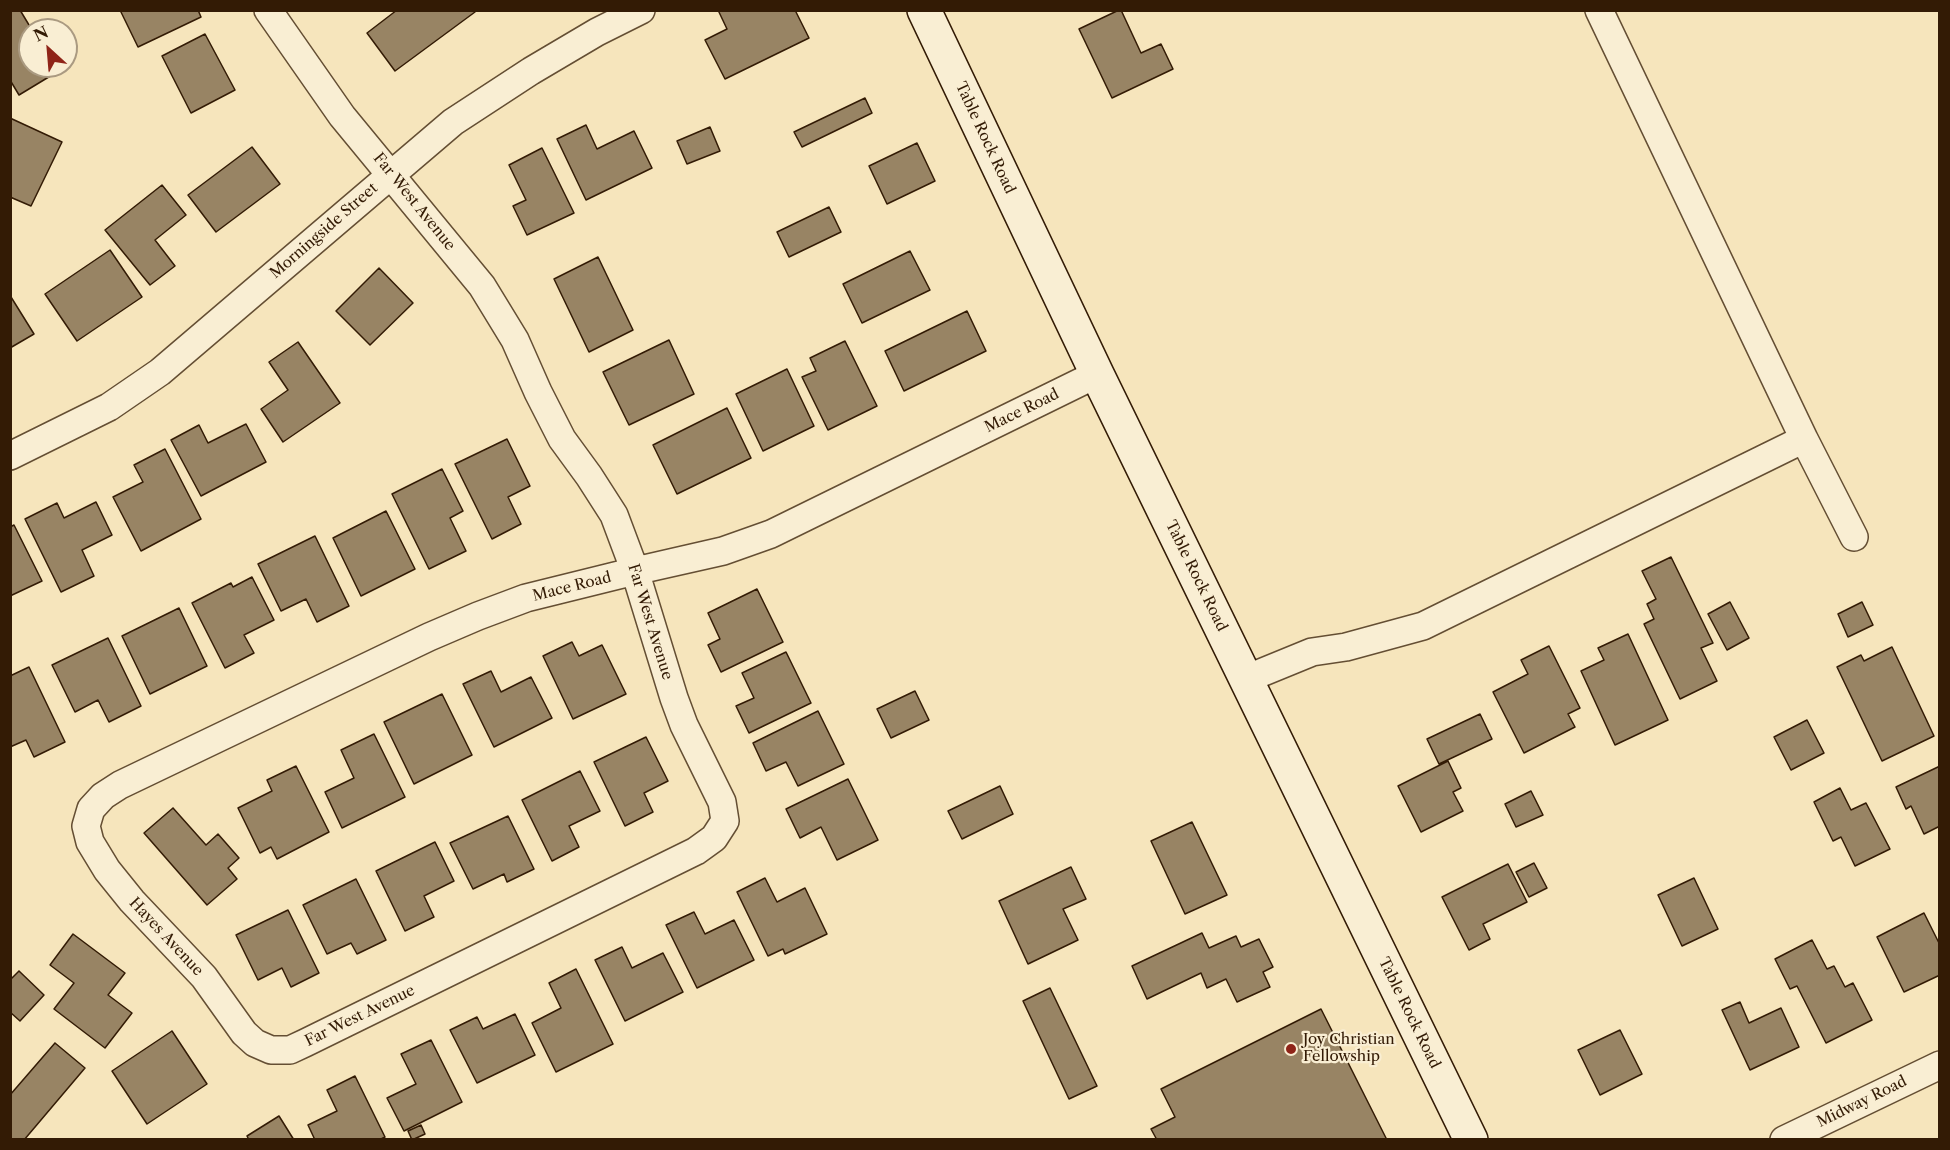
<!DOCTYPE html>
<style>
body{margin:0}
#map{position:relative;width:1950px;height:1150px;overflow:hidden;background:#f6e5bc;font-family:"Libre Caslon Text",serif}
canvas{display:block}
.frame{position:absolute;inset:0;border:12px solid #331b05;pointer-events:none}
.north{position:absolute;left:18px;top:18px;width:60px;height:60px;box-sizing:border-box;background:#f9eed3;border:2px solid #aa9a81;border-radius:50%;rotate:334deg;font-size:16px;font-weight:700;line-height:24px;text-align:center;color:#331b05}
.north::after{content:'';display:block;margin:auto;width:21px;height:27px;background:#8f2418;clip-path:polygon(50% 0,100% 100%,50% 72%,0 100%)}
</style>
<div id="map">
<canvas width="1950" height="1150"></canvas>
<div class="frame"></div>
<div class="north">N</div>
</div>
<script>
const ctx = document.querySelector('canvas').getContext('2d');
ctx.lineJoin = 'round';
function paint(path, color) { ctx.fillStyle = color; ctx.fill(path, 'evenodd'); }
const toPath = rows => new Path2D(rows.map(r => 'M' + r).join(''));
function trace(path, color, width, dash) { ctx.strokeStyle = color; ctx.lineWidth = width; ctx.lineCap = dash ? 'butt' : 'round'; ctx.setLineDash(dash || []); ctx.stroke(path); }
function drawText(font, color, halo, rows, align = 'center') {
  ctx.font = font + ' "Libre Caslon Text",serif'; ctx.lineWidth = 4.5; ctx.setLineDash([]); ctx.textBaseline = 'middle'; ctx.strokeStyle = halo; ctx.fillStyle = color; for (const [text, x, y, turn = 0] of rows) {
    ctx.save(); ctx.translate(x, y); ctx.rotate((+turn || 0) * Math.PI / 180); ctx.textAlign = isNaN(turn) ? turn : align; if (halo) ctx.strokeText(text, 0, 0); ctx.fillText(text, 0, 0); ctx.restore();
  }
}
const building = toPath([
 [10,10,20,10,32,30,30,30,30,66,53,66,57,72,19,95,10,80,10,10],
 [120,10,198,10,201,17,138,47,120,10],
 [397,10,474,10,475,12,395,71,367,33,397,10],
 [718,10,795,10,809,38,725,79,705,40,727,29,718,10],
 [1119,10,1121,10,1141,53,1161,44,1173,69,1112,98,1079,29,1119,10],
 [205,34,235,90,191,113,162,56,205,34],
 [865,98,872,113,802,147,794,132,865,98],
 [10,118,62,142,31,206,10,197,10,118],
 [586,125,597,149,634,131,652,168,586,200,557,139,586,125],
 [710,127,720,151,687,164,677,141,710,127],
 [917,143,935,181,887,204,869,166,917,143],
 [252,147,280,184,216,232,188,195,252,147],
 [542,148,574,213,527,235,513,206,526,200,509,165,542,148],
 [162,185,186,215,155,240,175,266,150,285,105,230,162,185],
 [829,207,841,232,789,257,777,232,829,207],
 [110,250,142,297,77,341,45,294,110,250],
 [910,251,930,290,862,323,843,284,910,251],
 [598,257,633,330,589,352,554,279,598,257],
 [379,268,413,303,370,345,336,311,379,268],
 [11,297,34,334,10,348,10,298,11,297],
 [967,311,986,351,904,391,885,351,967,311],
 [669,340,694,394,629,425,603,372,669,340],
 [845,341,877,406,828,430,802,377,816,371,810,358,845,341],
 [298,342,340,403,283,442,261,409,288,390,269,362,298,342],
 [787,369,814,426,763,451,736,394,787,369],
 [727,408,751,458,677,494,653,445,727,408],
 [246,424,266,462,201,496,171,440,199,425,208,443,246,424],
 [507,439,530,486,508,497,521,524,492,539,455,464,507,439],
 [165,449,201,519,141,551,113,497,143,482,134,465,165,449],
 [442,469,463,511,450,518,466,551,429,569,392,494,442,469],
 [96,502,112,535,82,550,94,576,61,592,25,519,57,503,64,518,96,502],
 [386,511,415,569,361,596,333,538,386,511],
 [14,525,42,581,10,596,10,527,14,525],
 [315,536,349,606,317,622,306,599,281,611,258,564,315,536],
 [1671,557,1713,643,1701,648,1717,681,1680,699,1644,624,1654,619,1647,604,1656,599,1642,571,1671,557],
 [252,577,274,620,244,635,254,653,225,668,192,603,231,583,233,587,252,577],
 [757,589,783,642,721,672,708,645,720,639,708,613,757,589],
 [1730,602,1749,638,1727,650,1708,614,1730,602],
 [1862,602,1873,625,1848,637,1838,614,1862,602],
 [179,608,207,666,150,694,122,636,179,608],
 [1628,634,1668,720,1615,745,1581,671,1604,660,1598,648,1628,634],
 [108,638,141,706,109,722,98,700,75,712,52,665,108,638],
 [572,642,579,656,602,645,626,694,573,719,543,656,572,642],
 [1549,646,1580,708,1568,714,1575,727,1524,753,1493,692,1528,674,1521,660,1549,646],
 [1892,647,1934,736,1882,761,1837,667,1861,655,1864,661,1892,647],
 [786,652,811,703,749,733,736,706,754,698,742,673,786,652],
 [29,667,65,742,34,757,26,740,10,747,10,676,29,667],
 [491,671,501,692,531,677,552,718,494,747,463,684,491,671],
 [915,691,929,720,891,738,877,709,915,691],
 [442,694,472,755,414,784,384,722,442,694],
 [818,711,844,764,798,786,786,762,766,771,753,743,818,711],
 [1480,714,1492,739,1439,764,1427,739,1480,714],
 [1807,720,1824,753,1791,770,1774,737,1807,720],
 [374,734,405,797,342,828,325,792,354,778,341,750,374,734],
 [646,737,668,781,644,793,653,812,625,826,594,762,646,737],
 [1448,761,1461,788,1453,792,1463,811,1421,832,1398,786,1448,761],
 [296,766,329,832,277,859,271,847,260,853,238,808,272,791,267,780,296,766],
 [1940,766,1940,826,1924,834,1911,806,1906,809,1896,787,1940,766],
 [580,771,600,811,569,826,579,847,552,861,522,800,580,771],
 [848,779,878,840,837,860,821,827,800,838,786,809,848,779],
 [1000,786,1013,814,962,839,948,811,1000,786],
 [1840,788,1851,810,1866,803,1890,849,1855,866,1841,837,1833,841,1814,802,1840,788],
 [1531,791,1543,815,1516,827,1505,804,1531,791],
 [173,808,206,845,218,834,239,858,228,868,237,879,207,905,144,833,173,808],
 [508,816,534,869,507,882,504,874,473,889,450,843,508,816],
 [1192,822,1227,895,1185,914,1151,841,1192,822],
 [435,842,454,881,424,896,434,917,405,931,376,871,435,842],
 [1534,863,1547,888,1529,897,1516,872,1534,863],
 [1508,864,1527,902,1483,924,1490,939,1469,950,1442,897,1508,864],
 [1071,867,1086,899,1063,909,1078,940,1028,964,999,901,1071,867],
 [765,878,777,902,805,888,827,934,785,954,783,949,768,956,737,892,765,878],
 [1694,878,1718,929,1682,946,1658,895,1694,878],
 [356,879,386,940,357,954,351,943,327,954,303,905,356,879],
 [288,910,319,973,291,987,282,968,258,980,236,935,288,910],
 [694,912,705,934,734,920,754,960,697,988,666,925,694,912],
 [1924,913,1940,945,1940,975,1904,992,1877,937,1924,913],
 [1202,933,1209,948,1236,936,1241,947,1259,939,1273,967,1263,972,1270,987,1237,1002,1226,979,1207,988,1201,973,1147,999,1132,966,1202,933],
 [73,934,125,973,108,995,132,1013,105,1048,54,1009,74,983,50,965,73,934],
 [1812,940,1827,969,1834,966,1845,987,1853,983,1872,1020,1826,1043,1797,986,1790,989,1775,959,1812,940],
 [622,947,632,968,663,953,683,992,625,1021,595,960,622,947],
 [576,969,613,1044,556,1072,532,1023,561,1008,549,983,576,969],
 [19,971,44,995,20,1021,10,1012,10,980,19,971],
 [1050,988,1097,1086,1069,1099,1023,1001,1050,988],
 [1740,1002,1749,1023,1781,1008,1799,1047,1750,1070,1722,1010,1740,1002],
 [1321,1009,1387,1140,1157,1140,1151,1129,1175,1117,1161,1089,1321,1009],
 [515,1014,535,1055,477,1083,450,1030,477,1017,483,1029,515,1014],
 [1620,1030,1642,1074,1600,1095,1578,1050,1620,1030],
 [172,1031,207,1084,147,1124,112,1071,172,1031],
 [431,1040,462,1102,404,1131,387,1098,416,1084,401,1054,431,1040],
 [55,1043,85,1068,24,1140,10,1140,10,1095,55,1043],
 [355,1076,385,1137,379,1140,315,1140,308,1125,337,1111,327,1090,355,1076],
 [279,1116,294,1140,249,1140,247,1136,279,1116],
 [421,1125,425,1134,412,1140,408,1131,421,1125]
]);
const street = toPath([
 [268,10,342,116,482,286,515,340,538,392,562,439,589,476,614,515,635,571,674,698,684,725,722,802,725,821,714,838,696,851,305,1043,290,1050,271,1050,255,1043,244,1033,204,977,132,901,107,870,90,842,86,826,91,809,103,796,120,785,429,637,478,616,526,598,635,571,723,551,771,534,1097,374],
 [1804,439,1854,537],
 [10,456,109,407,160,372,453,122,531,71,597,32,641,10],
 [1246,679,1312,652,1346,647,1423,626,1804,439,1599,10],
 [1784,1140,1940,1065]
]);
const secondary = toPath([
 [924,10,1097,374,1471,1140]
]);
const markers = [
 [1291,1049,6,"#8f2418"]
];
const streetNames = [
 ["Table Rock Road",985,138,65],
 ["Far West Avenue",414,202,51],
 ["Morningside Street",324,231,-41],
 ["Mace Road",1022,411,-26],
 ["Table Rock Road",1196,576,64],
 ["Mace Road",572,587,-14],
 ["Far West Avenue",650,622,73],
 ["Hayes Avenue",166,937,47],
 ["Table Rock Road",1409,1013,64],
 ["Far West Avenue",360,1016,-26],
 ["Midway Road",1862,1102,-26]
];
const poiNames = [
 ["Joy Christian",1303,1040],
 ["Fellowship",1303,1057]
];
paint(building, '#988464');
trace(building, '#331b05', 1.5);
trace(street, '#644e33', 30);
trace(secondary, '#331b05', 36);
trace(street, '#f9eed3', 27);
trace(secondary, '#f9eed3', 33);
for (const [x, y, r, color] of markers) { const dot = new Path2D(); dot.arc(x, y, r, 0, 2 * Math.PI); ctx.fillStyle = color; ctx.fill(dot); trace(dot, '#f9eed3', 2); }
drawText('15px', '#331b05', '#f9eed3', streetNames);
drawText('15px', '#331b05', '#f9eed3', poiNames, 'left');
</script>
